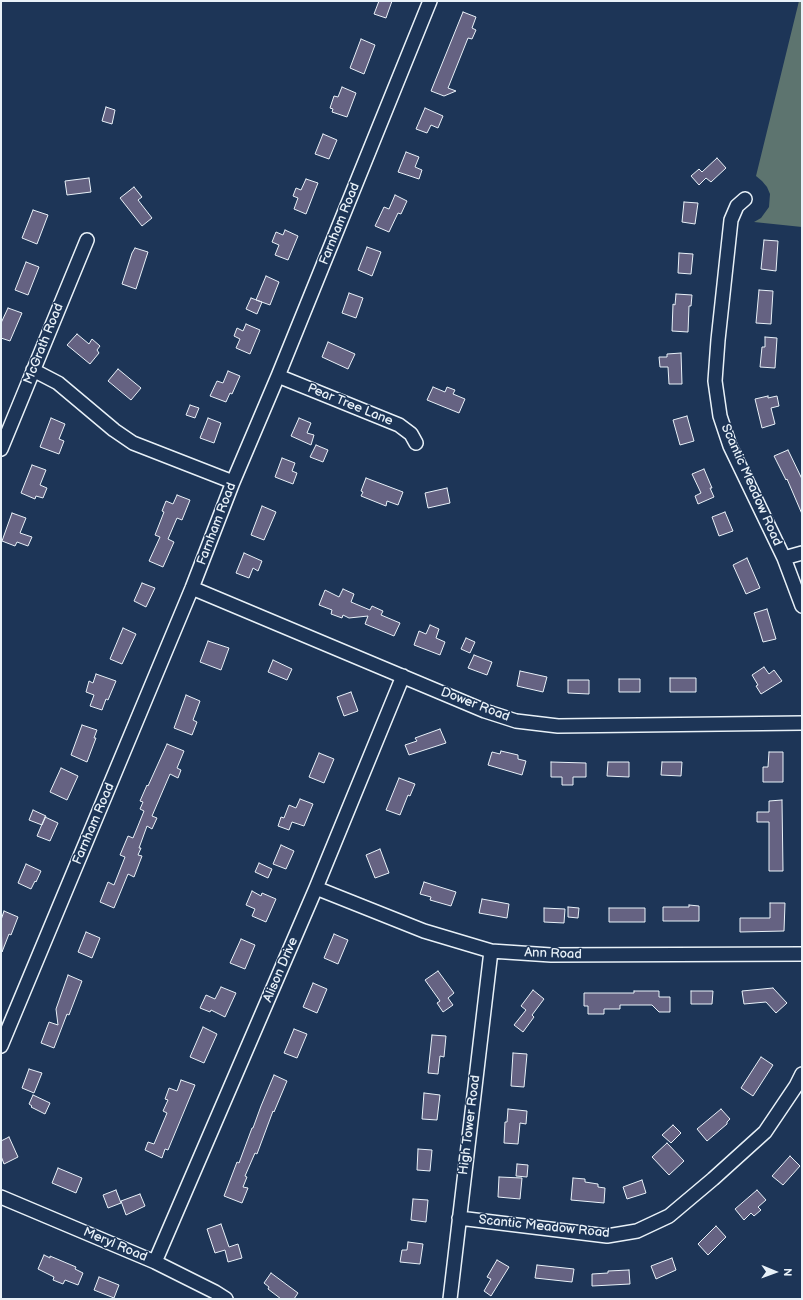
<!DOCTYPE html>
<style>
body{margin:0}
#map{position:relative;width:803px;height:1300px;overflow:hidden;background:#1d3557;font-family:"Balsamiq Sans",sans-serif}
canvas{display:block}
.frame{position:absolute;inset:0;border:2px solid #e8f1f8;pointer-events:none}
.north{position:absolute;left:755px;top:1252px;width:40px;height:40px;-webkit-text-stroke:3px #1d3557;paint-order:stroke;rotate:91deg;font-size:11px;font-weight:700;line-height:16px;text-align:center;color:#e8f1f8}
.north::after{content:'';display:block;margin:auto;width:14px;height:18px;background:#e8f1f8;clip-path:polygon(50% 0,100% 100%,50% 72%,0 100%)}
</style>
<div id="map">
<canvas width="803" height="1300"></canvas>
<div class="frame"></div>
<div class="north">N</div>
</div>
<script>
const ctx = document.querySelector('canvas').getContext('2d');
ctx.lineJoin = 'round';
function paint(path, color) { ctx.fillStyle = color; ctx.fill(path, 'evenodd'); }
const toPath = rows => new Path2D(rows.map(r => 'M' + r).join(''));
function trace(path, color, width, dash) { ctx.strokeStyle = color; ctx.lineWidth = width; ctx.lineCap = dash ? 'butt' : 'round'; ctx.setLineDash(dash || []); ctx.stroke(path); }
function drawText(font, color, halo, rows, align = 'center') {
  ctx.font = font + ' "Balsamiq Sans",sans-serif'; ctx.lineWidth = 3; ctx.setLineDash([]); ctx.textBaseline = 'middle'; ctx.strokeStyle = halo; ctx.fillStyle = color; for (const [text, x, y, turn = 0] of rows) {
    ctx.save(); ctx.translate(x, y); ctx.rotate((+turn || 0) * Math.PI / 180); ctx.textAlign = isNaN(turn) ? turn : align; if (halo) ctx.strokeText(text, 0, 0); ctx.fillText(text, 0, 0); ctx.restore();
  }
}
const green = toPath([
 [799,1,802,1,802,227,754,222,761,218,769,207,770,194,767,187,762,181,756,176]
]);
const building = toPath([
 [379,1,392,1,386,18,374,14,379,1],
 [463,12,476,17,472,28,476,30,472,39,468,38,448,88,456,91,444,96,431,91,463,12],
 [361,39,375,45,364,74,350,68,361,39],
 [342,87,356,93,347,117,332,112,333,109,330,108,334,96,338,97,342,87],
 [106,107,115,110,112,124,102,121,106,107],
 [425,108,443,116,438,128,431,125,427,133,416,129,425,108],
 [323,134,337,140,329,159,315,154,323,134],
 [406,152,419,157,415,167,422,170,419,179,398,172,406,152],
 [717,158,726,168,711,182,706,178,699,185,691,176,699,169,702,172,717,158],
 [89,178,91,192,67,195,65,181,89,178],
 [306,179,318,183,306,214,294,209,298,198,293,196,296,188,301,190,306,179],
 [134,187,142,197,138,200,152,218,142,226,120,198,134,187],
 [395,195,407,201,401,214,398,213,389,232,375,226,384,207,389,209,395,195],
 [684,202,698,203,695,224,682,222,684,202],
 [33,210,48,215,37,244,22,238,33,210],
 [285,230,298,236,288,260,275,255,279,245,272,242,276,232,283,235,285,230],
 [764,240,778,241,776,271,761,269,764,240],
 [367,247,381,252,372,276,358,270,367,247],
 [135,248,148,252,136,289,122,284,132,253,135,248],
 [679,253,693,254,691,274,678,273,679,253],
 [26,262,39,267,28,295,15,290,26,262],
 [266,276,279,282,270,305,256,300,266,276],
 [759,290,773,291,771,324,756,323,759,290],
 [349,293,363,298,356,318,342,313,349,293],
 [676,294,692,295,691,306,689,306,688,332,672,331,673,304,675,305,676,294],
 [251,298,262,302,257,314,246,309,251,298],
 [8,308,22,313,10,341,1,338,1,323,8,308],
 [246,324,260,330,250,354,236,348,240,339,234,336,237,328,243,331,246,324],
 [77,334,89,344,92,339,100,346,97,350,99,353,90,364,67,345,77,334],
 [765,337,777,338,775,368,760,367,762,347,765,347,765,337],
 [328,342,355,354,348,369,322,357,328,342],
 [681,353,682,384,669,384,668,367,660,367,659,357,667,357,667,354,681,353],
 [118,369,141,388,131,400,108,381,118,369],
 [228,371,240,376,232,394,230,393,226,402,210,396,217,381,223,383,228,371],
 [433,387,445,392,447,387,455,390,453,394,465,399,459,413,427,400,433,387],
 [768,396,768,398,777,396,779,406,771,408,775,424,762,428,755,399,768,396],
 [190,405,199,408,195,418,186,415,190,405],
 [687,416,694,441,680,445,673,420,687,416],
 [51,418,65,424,59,439,64,441,59,454,40,447,51,418],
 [208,418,221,423,214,443,200,438,208,418],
 [299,418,311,423,307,433,314,435,311,445,291,436,299,418],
 [316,445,328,450,323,462,310,457,316,445],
 [788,450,802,479,802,514,787,479,786,480,774,456,788,450],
 [282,458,295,463,292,471,297,473,293,484,275,477,282,458],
 [32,465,46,470,40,485,47,488,43,498,36,496,35,499,21,493,32,465],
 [704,469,712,488,710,488,714,497,698,504,695,496,701,493,692,474,704,469],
 [366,478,403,492,398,505,387,501,386,506,361,496,363,492,361,491,366,478],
 [447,488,450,503,428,508,425,493,447,488],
 [177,495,190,500,182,520,177,518,168,539,174,542,163,567,149,561,160,537,155,535,164,512,162,511,166,501,173,504,177,495],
 [262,506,276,512,264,540,251,535,262,506],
 [725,512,733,531,719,536,712,517,725,512],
 [12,513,26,518,20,533,32,537,28,546,17,542,15,546,2,541,12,513],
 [244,553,262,561,258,571,253,568,249,578,236,573,244,553],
 [747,558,760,588,746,594,733,565,747,558],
 [142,583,155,588,146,607,134,601,142,583],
 [343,589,354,594,351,602,370,610,372,606,383,611,381,615,400,623,394,636,365,624,368,616,349,618,343,615,342,618,331,614,332,610,319,605,325,590,339,597,343,589],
 [767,609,776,639,763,642,754,613,767,609],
 [430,625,439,629,436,638,445,642,440,655,414,645,419,631,426,634,430,625],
 [123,628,136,634,122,664,110,659,123,628],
 [466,638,475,642,470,653,461,649,466,638],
 [208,641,229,648,221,670,200,662,208,641],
 [474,655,492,662,487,675,468,668,474,655],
 [273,660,292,669,287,680,268,672,273,660],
 [764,667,769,674,774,670,782,681,761,694,756,686,758,685,752,675,764,667],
 [520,671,547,677,543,692,517,686,520,671],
 [96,674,116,681,108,700,106,699,102,710,90,706,94,695,86,692,89,681,93,683,96,674],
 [670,678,696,678,696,692,670,692,670,678],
 [619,679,640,679,640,692,619,692,619,679],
 [568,680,589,680,589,694,568,693,568,680],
 [351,692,358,711,344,716,337,697,351,692],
 [186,695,200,701,193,720,197,722,192,735,174,728,186,695],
 [82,725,97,730,94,738,96,738,87,762,71,755,82,725],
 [440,729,446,743,409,755,405,745,417,741,415,738,440,729],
 [167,744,184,751,177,768,181,770,178,778,170,774,152,816,157,818,152,829,147,826,139,848,141,848,138,855,142,856,134,877,128,874,114,908,100,902,108,882,114,885,125,857,120,855,128,836,133,838,144,811,140,809,143,802,140,801,147,785,148,786,167,744],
 [501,751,518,755,518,759,526,761,522,775,488,765,492,752,500,754,501,751],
 [769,752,783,752,783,782,763,782,763,767,768,767,769,752],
 [319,753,334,759,324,783,309,777,319,753],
 [551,762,586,763,586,777,573,777,573,785,562,785,562,777,551,777,551,762],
 [608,762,629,762,629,777,607,776,608,762],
 [662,762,682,762,681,776,661,775,662,762],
 [61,768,78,776,67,800,50,792,61,768],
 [399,778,415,784,410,796,408,795,400,815,386,810,399,778],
 [300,799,313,804,304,826,292,822,289,830,278,826,281,817,284,818,289,805,296,808,300,799],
 [782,800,783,871,769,871,769,822,757,822,757,812,769,812,769,801,782,800],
 [33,810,46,816,42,825,29,820,33,810],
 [45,817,58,823,50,841,37,836,45,817],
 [281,845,294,851,286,869,273,864,281,845],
 [380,849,389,873,375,878,366,855,380,849],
 [259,863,272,869,268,878,255,872,259,863],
 [26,864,41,871,36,882,35,881,31,889,18,883,26,864],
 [424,882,456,892,451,906,430,900,431,897,420,894,424,882],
 [252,891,261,896,262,893,276,899,266,922,252,916,255,909,246,905,252,891],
 [482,899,509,904,507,918,479,913,482,899],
 [770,903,785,903,784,931,740,932,740,918,770,918,770,903],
 [689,905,699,906,699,921,663,921,663,907,689,907,689,905],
 [568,907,579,908,578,918,568,917,568,907],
 [544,908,565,909,564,923,544,922,544,908],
 [609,908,645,908,645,922,609,922,609,908],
 [4,911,18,917,11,935,9,934,2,952,1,920,4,911],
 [86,932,100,938,92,958,78,952,86,932],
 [334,934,348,940,338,964,324,958,334,934],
 [241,939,255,945,245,969,230,963,241,939],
 [438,971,454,993,448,998,453,1005,443,1012,437,1003,440,1001,425,980,438,971],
 [68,975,82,981,69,1015,67,1014,54,1048,41,1043,49,1022,58,1025,56,1009,68,975],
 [313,983,327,989,317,1013,303,1007,313,983],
 [221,987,236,993,225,1017,211,1010,210,1012,200,1008,206,995,215,999,221,987],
 [773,988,787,1003,776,1013,766,1002,744,1004,742,991,773,988],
 [533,990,544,999,532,1015,534,1017,523,1032,514,1025,526,1010,521,1006,533,990],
 [634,991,659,991,659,997,670,997,670,1012,659,1012,652,1005,620,1005,620,1009,604,1009,604,1014,588,1014,588,1006,584,1006,584,993,634,993,634,991],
 [691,991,713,991,712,1004,691,1004,691,991],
 [203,1027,217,1034,204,1063,190,1057,203,1027],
 [294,1029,307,1034,297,1058,284,1053,294,1029],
 [432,1035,446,1036,444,1057,440,1056,438,1074,428,1073,432,1035],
 [513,1053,527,1054,524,1087,511,1086,513,1053],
 [761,1057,773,1065,753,1096,741,1088,761,1057],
 [29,1069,42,1073,34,1093,22,1088,29,1069],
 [274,1075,287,1081,274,1112,273,1111,257,1154,255,1153,245,1176,247,1177,243,1187,248,1188,242,1203,224,1196,237,1162,239,1163,252,1128,253,1128,261,1106,274,1075],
 [181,1080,195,1085,168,1150,165,1149,162,1158,145,1150,148,1142,154,1144,167,1113,163,1111,168,1100,165,1099,169,1088,177,1091,181,1080],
 [424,1093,440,1095,437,1120,422,1119,424,1093],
 [33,1095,50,1103,45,1114,31,1107,32,1106,29,1104,33,1095],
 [508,1109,527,1111,526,1124,520,1123,518,1144,504,1143,505,1122,507,1122,508,1109],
 [721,1109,730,1119,727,1122,727,1124,707,1141,697,1129,721,1109],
 [673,1125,681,1133,671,1143,662,1135,673,1125],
 [9,1137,18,1157,4,1164,1,1156,1,1141,9,1137],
 [667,1143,684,1161,669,1175,652,1157,667,1143],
 [418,1149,432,1150,430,1171,417,1170,418,1149],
 [790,1156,800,1166,783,1185,772,1176,790,1156],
 [517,1164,528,1165,527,1177,516,1176,517,1164],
 [58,1168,82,1178,76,1193,52,1183,58,1168],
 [499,1177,522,1178,520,1199,498,1197,499,1177],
 [573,1178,585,1179,585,1182,598,1184,598,1187,605,1188,604,1203,571,1200,573,1178],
 [642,1180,646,1193,627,1199,623,1187,642,1180],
 [116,1190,121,1203,108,1208,103,1195,116,1190],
 [757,1190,766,1200,758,1207,761,1210,754,1216,751,1213,744,1220,735,1209,757,1190],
 [140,1194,145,1206,126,1215,121,1201,140,1194],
 [413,1199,428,1200,426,1222,411,1220,413,1199],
 [221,1224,229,1247,238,1244,242,1258,228,1262,225,1250,215,1253,207,1229,221,1224],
 [716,1226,726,1237,708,1255,698,1244,716,1226],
 [408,1242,423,1244,420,1264,400,1262,402,1250,407,1250,408,1242],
 [44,1255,50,1258,50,1256,76,1267,75,1269,83,1273,78,1285,65,1280,63,1284,53,1280,54,1277,38,1269,44,1255],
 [672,1258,676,1270,656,1279,651,1266,672,1258],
 [497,1260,509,1267,491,1296,484,1291,491,1279,487,1277,497,1260],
 [537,1265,574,1269,572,1282,535,1278,537,1265],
 [629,1270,630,1284,592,1286,592,1274,608,1273,608,1271,629,1270],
 [271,1273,298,1293,294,1299,281,1299,268,1289,269,1287,264,1283,271,1273],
 [99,1277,119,1285,114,1298,94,1290,99,1277]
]);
const minor = toPath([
 [745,199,737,206,731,220,718,340,715,381,720,416,730,446,784,558,802,606],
 [33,370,58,383,114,430,133,443,233,482],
 [278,376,399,425,411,434,416,443],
 [1,449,87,240],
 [784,558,802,553],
 [192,588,485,711,516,721,558,726,802,723],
 [316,888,424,931,491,951,551,955,802,954],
 [1,1046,192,588,233,482,278,376,430,1],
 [1,1197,155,1262,215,1292,226,1299],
 [459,1218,607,1236,637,1231,669,1216,713,1179,765,1132,796,1086,802,1074],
 [155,1262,316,888,403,676],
 [450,1299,491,951]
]);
const streetNames = [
 ["Farnham Road",340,224,-68],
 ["McGrath Road",44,344,-68],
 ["Pear Tree Lane",350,405,22],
 ["Scantic Meadow Road",751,485,66],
 ["Farnham Road",217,524,-69],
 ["Dower Road",475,705,21],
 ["Farnham Road",94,824,-67],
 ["Ann Road",553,954,2],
 ["Alison Drive",281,970,-67],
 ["High Tower Road",470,1125,-83],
 ["Scantic Meadow Road",544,1227,6],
 ["Meryl Road",115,1245,23]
];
paint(green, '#5d746f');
paint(building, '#656282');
trace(building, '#e8f1f8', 1);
trace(minor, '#e8f1f8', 16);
trace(minor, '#1d3557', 13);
drawText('13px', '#e8f1f8', '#1d3557', streetNames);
</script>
